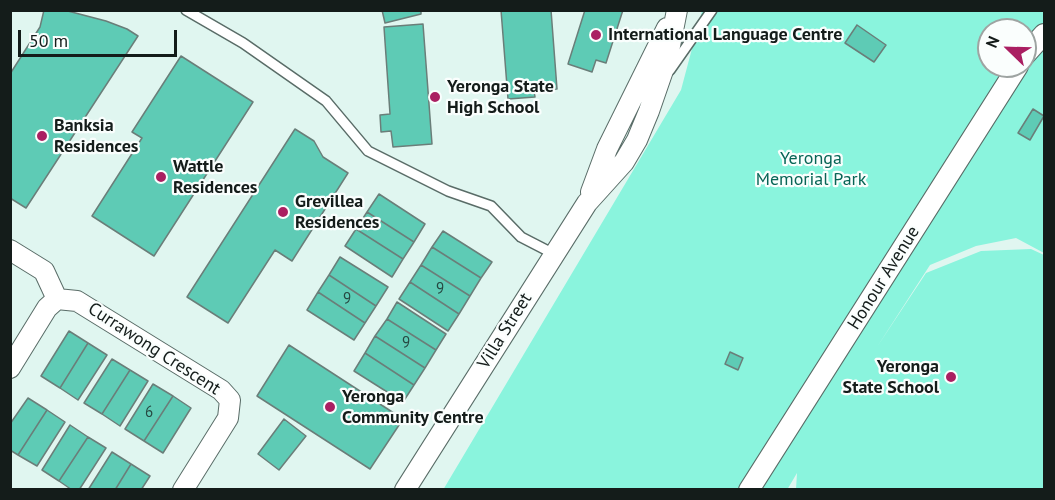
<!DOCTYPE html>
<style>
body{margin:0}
#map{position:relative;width:1055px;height:500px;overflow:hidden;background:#e0f6f0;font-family:"PT Sans",sans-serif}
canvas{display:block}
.frame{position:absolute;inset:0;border:12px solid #141c1a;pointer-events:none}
.north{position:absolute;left:977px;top:18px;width:60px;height:60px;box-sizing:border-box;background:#fafefd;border:2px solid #9ea4a2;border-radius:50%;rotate:293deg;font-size:16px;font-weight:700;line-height:24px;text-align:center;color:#141c1a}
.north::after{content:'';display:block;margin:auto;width:21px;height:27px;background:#aa1f62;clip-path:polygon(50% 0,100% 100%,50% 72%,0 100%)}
.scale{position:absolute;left:18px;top:30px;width:159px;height:27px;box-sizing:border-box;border:3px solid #141c1a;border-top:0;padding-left:8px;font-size:18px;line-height:21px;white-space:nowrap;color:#141c1a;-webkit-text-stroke:4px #fafefd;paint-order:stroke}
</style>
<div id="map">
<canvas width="1055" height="500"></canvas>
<div class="frame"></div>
<div class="north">N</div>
<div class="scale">50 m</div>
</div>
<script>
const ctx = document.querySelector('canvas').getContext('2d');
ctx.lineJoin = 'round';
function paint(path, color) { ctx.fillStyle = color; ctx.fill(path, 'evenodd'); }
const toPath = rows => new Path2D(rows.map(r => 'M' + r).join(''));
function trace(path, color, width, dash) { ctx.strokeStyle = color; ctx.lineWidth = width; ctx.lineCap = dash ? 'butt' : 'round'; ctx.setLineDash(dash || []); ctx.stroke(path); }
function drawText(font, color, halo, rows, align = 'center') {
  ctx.font = font + ' "PT Sans",sans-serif'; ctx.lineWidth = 4.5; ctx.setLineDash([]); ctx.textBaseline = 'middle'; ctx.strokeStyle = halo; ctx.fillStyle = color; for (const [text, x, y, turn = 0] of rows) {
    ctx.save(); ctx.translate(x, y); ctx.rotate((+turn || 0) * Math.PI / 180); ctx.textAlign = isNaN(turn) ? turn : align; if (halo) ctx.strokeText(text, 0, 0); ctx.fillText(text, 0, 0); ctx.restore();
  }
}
const green = toPath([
 [702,11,1044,11,1044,253,1016,238,976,246,930,265,877,347,926,273,981,251,1031,249,1044,255,1044,489,796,489,797,473,787,490,443,490,681,90],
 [989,30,1025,30,1025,66,989,66]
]);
const building = toPath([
 [44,10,64,10,106,21,127,29,138,36,26,208,10,198,10,74,40,27,44,10],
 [382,10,421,10,421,14,385,23,382,10],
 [501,10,551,10,557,89,534,90,535,97,508,99,501,10],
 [585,10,623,10,606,63,596,60,592,72,568,64,585,10],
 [423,24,432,144,393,147,391,131,381,132,380,115,390,114,384,27,423,24],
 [857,25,886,45,874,62,845,43,857,25],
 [181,56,253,102,154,256,92,216,142,138,132,132,181,56],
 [1033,109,1044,116,1030,140,1018,133,1033,109],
 [295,129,314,141,323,157,348,173,292,261,275,250,228,323,187,297,295,129],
 [379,194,425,224,414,242,367,212,379,194],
 [367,212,414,242,403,259,356,229,367,212],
 [356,229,403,259,392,277,345,246,356,229],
 [443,231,492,262,481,278,432,247,443,231],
 [432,247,481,278,470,296,421,265,432,247],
 [340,257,388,287,376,306,329,275,340,257],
 [421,265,470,296,459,314,410,282,421,265],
 [329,275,376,306,365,323,318,292,329,275],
 [410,282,459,314,448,331,399,299,410,282],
 [318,292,365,323,354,340,307,310,318,292],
 [397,302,446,334,436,350,387,319,397,302],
 [387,319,436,350,425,368,375,336,387,319],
 [69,331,88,343,60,388,41,376,69,331],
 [375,336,425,368,414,385,365,353,375,336],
 [88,343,107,355,78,400,60,388,88,343],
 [289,345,403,419,370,469,257,396,289,345],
 [730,352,743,358,738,370,725,364,730,352],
 [365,353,414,385,403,402,354,371,365,353],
 [112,359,130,370,102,414,84,403,112,359],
 [130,370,148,381,120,426,102,414,130,370],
 [153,384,173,396,144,441,125,429,153,384],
 [173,396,191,408,163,453,144,441,173,396],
 [28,398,47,410,18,455,10,450,10,424,28,398],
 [47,410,65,422,37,466,18,455,47,410],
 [284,419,306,436,279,470,258,454,284,419],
 [70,425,88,437,59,481,42,470,70,425],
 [88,437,106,448,79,490,72,490,59,481,88,437],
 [112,452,131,464,115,490,88,490,112,452],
 [131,464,150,476,141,490,115,490,131,464]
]);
const service = toPath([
 [186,10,243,43,326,101,368,151,448,191,491,206,521,237,554,254],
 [670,70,712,10]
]);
const minor = toPath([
 [1025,55,1044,34],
 [591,192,607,149,667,28],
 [10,250,44,271,57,299],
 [10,368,47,308,57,299,77,301,221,390,230,400,228,418,183,490],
 [405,490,587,203,624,162,637,140,649,111,668,56,677,10],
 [749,490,1018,66]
]);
const markers = [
 [596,35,6,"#aa1f62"],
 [435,97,6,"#aa1f62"],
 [42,136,6,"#aa1f62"],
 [161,177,6,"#aa1f62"],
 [283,212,6,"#aa1f62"],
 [951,377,6,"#aa1f62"],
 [330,407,6,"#aa1f62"]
];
const numberNames = [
 ["9",440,289],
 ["9",347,299],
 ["9",406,343],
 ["6",149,413]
];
const poiNames = [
 ["International Language Centre",608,35],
 ["Yeronga State",447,87],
 ["High School",447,108],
 ["Banksia",54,126],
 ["Residences",54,147],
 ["Wattle",173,167],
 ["Residences",173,188],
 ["Grevillea",295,202],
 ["Residences",295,223],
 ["Yeronga",939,367,"right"],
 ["State School",939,388,"right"],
 ["Yeronga",342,397],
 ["Community Centre",342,418]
];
const parkNames = [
 ["Yeronga",811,159],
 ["Memorial Park",811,180]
];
const streetNames = [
 ["Honour Avenue",884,278,-58],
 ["Villa Street",505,331,-58],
 ["Currawong Crescent",154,349,33]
];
paint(green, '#8af4dd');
paint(building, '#5ecbb5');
trace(building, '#6a7e79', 1.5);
trace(service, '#596c67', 12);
trace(minor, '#596c67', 22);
trace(service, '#fff', 9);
trace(minor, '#fff', 20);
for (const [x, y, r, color] of markers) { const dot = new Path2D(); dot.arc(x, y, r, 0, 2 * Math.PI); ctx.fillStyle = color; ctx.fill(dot); trace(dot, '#fafefd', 2); }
drawText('15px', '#264841', null, numberNames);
drawText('bold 18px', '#141c1a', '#fafefd', poiNames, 'left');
drawText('18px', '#076556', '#fafefd', parkNames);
drawText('18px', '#141c1a', '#fafefd', streetNames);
</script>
